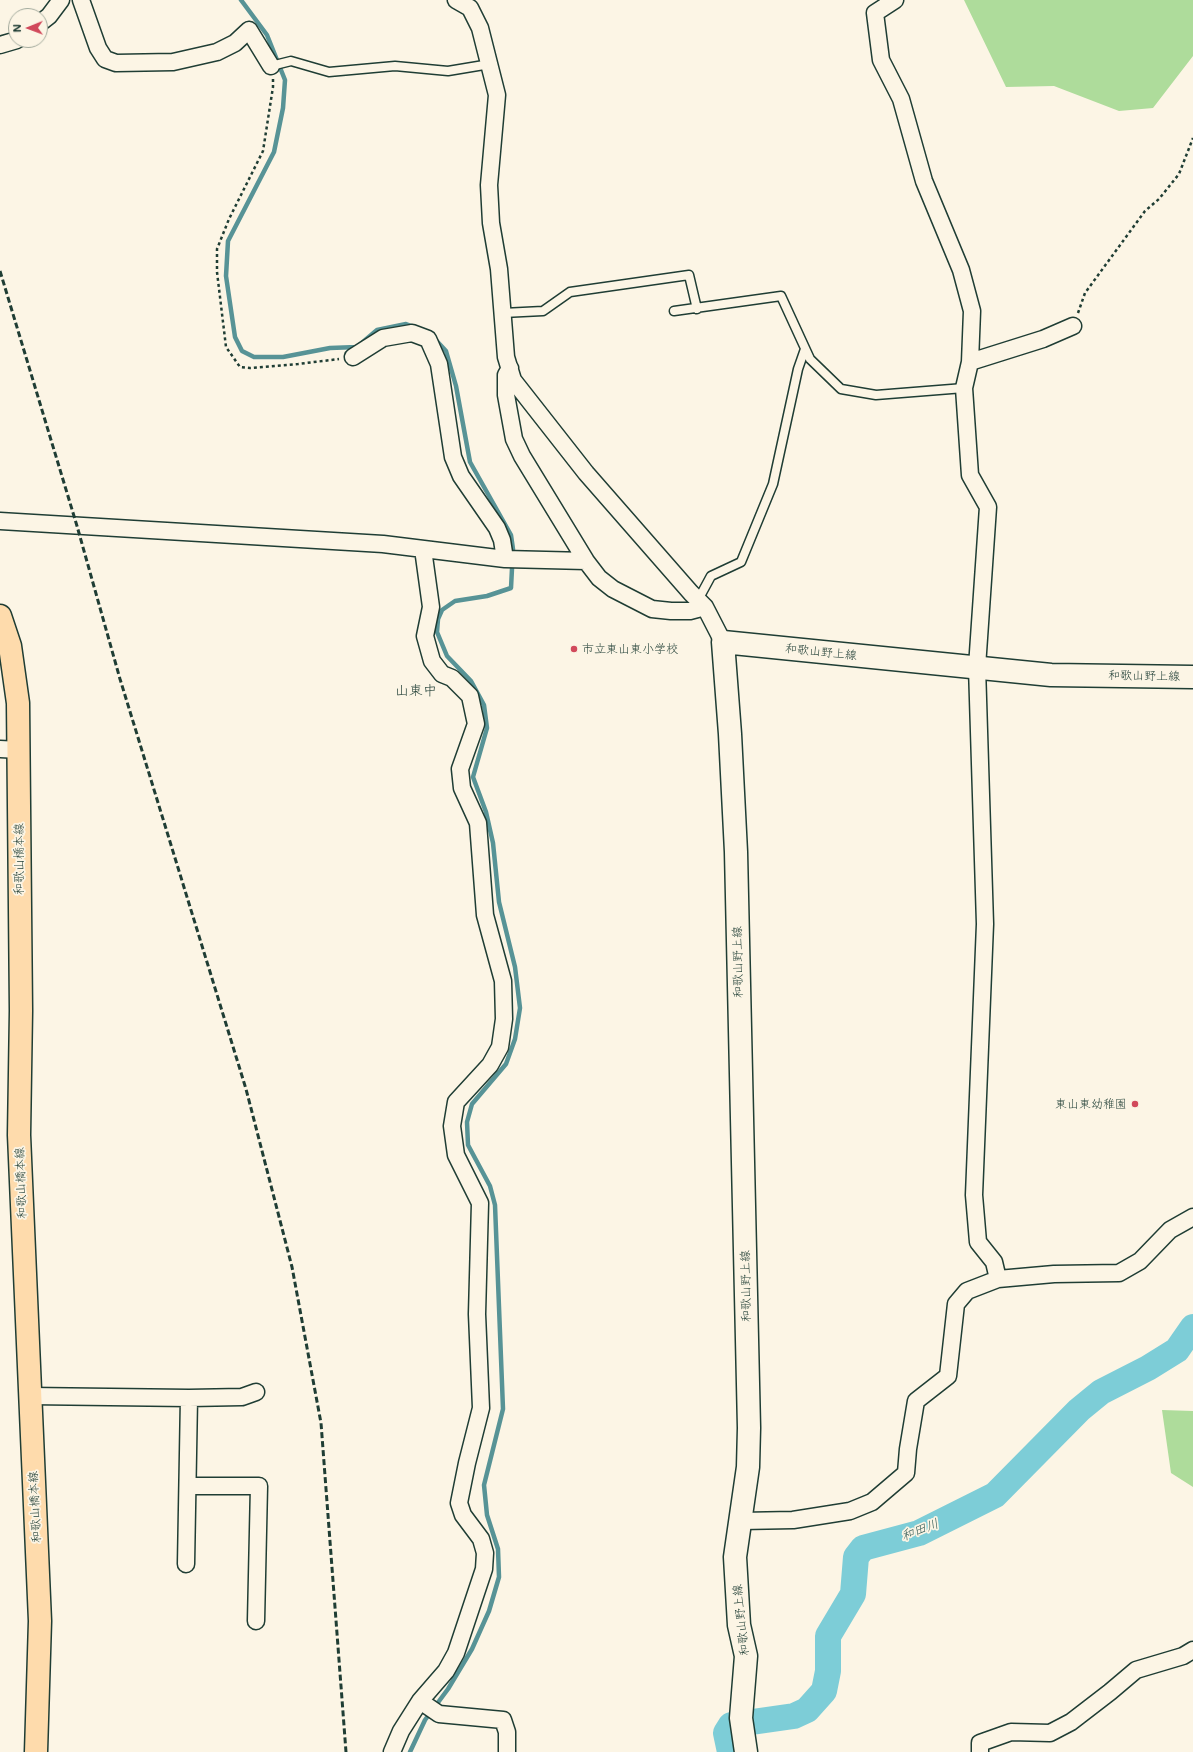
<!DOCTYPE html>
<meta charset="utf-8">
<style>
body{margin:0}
#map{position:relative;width:1193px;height:1752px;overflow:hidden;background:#fcf5e5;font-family:Mali,sans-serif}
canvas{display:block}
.north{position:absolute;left:8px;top:8px;width:40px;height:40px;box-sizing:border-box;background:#fcf5e5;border:1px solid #a4ab9e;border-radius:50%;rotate:269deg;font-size:11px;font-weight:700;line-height:16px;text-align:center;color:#1f3d34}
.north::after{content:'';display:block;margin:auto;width:14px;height:18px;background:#d1495b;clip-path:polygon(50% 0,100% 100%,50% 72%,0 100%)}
</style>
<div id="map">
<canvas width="1193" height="1752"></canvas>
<div class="north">N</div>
</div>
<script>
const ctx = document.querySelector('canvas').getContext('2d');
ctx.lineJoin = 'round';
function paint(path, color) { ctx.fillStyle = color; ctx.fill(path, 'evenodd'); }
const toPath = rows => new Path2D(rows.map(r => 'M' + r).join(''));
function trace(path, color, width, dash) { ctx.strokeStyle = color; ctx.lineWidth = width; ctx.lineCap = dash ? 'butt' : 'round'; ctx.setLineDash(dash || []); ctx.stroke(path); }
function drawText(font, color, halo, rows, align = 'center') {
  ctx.font = font + ' Mali,"Klee One",sans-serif'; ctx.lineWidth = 3.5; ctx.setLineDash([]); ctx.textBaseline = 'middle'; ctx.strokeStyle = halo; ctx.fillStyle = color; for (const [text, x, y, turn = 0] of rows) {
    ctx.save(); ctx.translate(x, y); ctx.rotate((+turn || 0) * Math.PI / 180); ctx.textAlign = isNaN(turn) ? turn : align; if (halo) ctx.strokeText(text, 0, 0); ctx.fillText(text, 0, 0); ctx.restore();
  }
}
const green = toPath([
 [964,0,1193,0,1193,56,1153,108,1119,111,1054,86,1006,87],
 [1162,1410,1193,1411,1193,1487,1171,1473]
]);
const stream = toPath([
 [241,0,267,35,285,80,283,108,274,152,228,241,226,276,235,337,242,351,254,357,283,357,330,348,357,347,377,330,406,324,414,327],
 [410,1752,425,1720,448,1689,472,1649,489,1611,499,1577,498,1549,487,1515,484,1485,503,1409,495,1205,490,1186,468,1145,467,1122,472,1104,506,1064,515,1039,520,1008,515,967,499,902,493,843,486,812,473,777,487,728,484,705,471,681,447,656,437,632,438,619,442,610,455,601,487,596,511,588,513,549,511,535,470,462,456,386,446,351,433,337]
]);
const river = toPath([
 [730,1752,726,1733,731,1725,794,1716,807,1710,824,1691,828,1671,828,1636,853,1594,856,1557,863,1548,919,1533,995,1495,1079,1410,1101,1392,1148,1368,1177,1350,1193,1327]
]);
const path = toPath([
 [273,79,273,87,263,151,229,219,217,249,217,272,226,347,240,367,250,368,298,364,339,359],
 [1078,313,1085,293,1145,211,1159,199,1179,174,1193,138]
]);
const lane = toPath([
 [271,66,291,61,329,72,395,66,448,71,490,64],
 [674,311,781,296,810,359,841,389,876,395,964,388],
 [503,313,543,311,570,292,689,275,697,309],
 [698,600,711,576,741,562,773,484,798,369,805,349]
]);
const street = toPath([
 [81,0,98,48,105,59,116,63,173,62,217,52,235,43,249,30,271,66],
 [456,0,470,8,480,28,497,95,489,185,491,223,499,269,506,357,513,380,586,473,691,593,705,607,723,642],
 [895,0,875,13,881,60,901,99,924,181,961,270,972,311,970,362,964,388,970,475,988,507,977,667,985,924,974,1195,978,1242,994,1262,998,1279],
 [40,23,49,16,61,0],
 [0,45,17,40],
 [353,357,383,338,412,333,428,339,439,364,453,457,461,476,497,528,502,540,505,559],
 [970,362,1043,339,1073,326],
 [510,368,506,375,506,395,514,439,522,456,586,561,599,578,613,589,652,609,671,611,690,611,705,607],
 [0,521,383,544,505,559,586,561],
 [0,749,19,750],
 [30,1396,189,1398,242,1397,256,1392],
 [188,1486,259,1486,256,1621],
 [741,1521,793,1520,850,1511,872,1502,906,1473,908,1449,916,1401,948,1376,956,1304,967,1291,998,1279,1054,1274,1119,1273,1140,1261,1170,1230,1193,1217],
 [186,1564,189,1398],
 [420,1701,439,1714,503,1720,507,1732,507,1752],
 [392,1752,401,1731,420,1701,446,1671,456,1653,484,1569,485,1553,481,1539,463,1515,459,1503,467,1463,481,1408,477,1314,480,1203,456,1155,452,1126,456,1102,490,1065,500,1047,504,1019,503,981,485,915,478,823,462,788,460,769,476,724,470,696,452,678,442,674,432,661,425,636,431,607,423,549],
 [980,1752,980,1743,1011,1732,1050,1733,1071,1722,1110,1692,1136,1670,1183,1656,1193,1650]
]);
const secondary = toPath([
 [746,1752,741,1718,746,1656,739,1625,735,1557,748,1467,749,1428,736,852,730,734,723,642,1051,675,1193,677]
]);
const primary = toPath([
 [0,616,10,646,18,703,21,1011,19,1135,40,1621,36,1752]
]);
const rail = toPath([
 [0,271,77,526,120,679,246,1089,292,1267,321,1423,346,1752]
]);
const markers = [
 [574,649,4,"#d1495b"],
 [1135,1104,4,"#d1495b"]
];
const poiNames = [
 ["市立東山東小学校",582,649],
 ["東山東幼稚園",1127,1104,"right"]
];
const streetNames = [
 ["和歌山野上線",821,652,6],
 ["和歌山野上線",1144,676,1],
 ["和歌山橋本線",19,859,-90],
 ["和歌山野上線",738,962,-91],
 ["和歌山橋本線",21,1183,-92],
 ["和歌山野上線",746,1286,-91],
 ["和歌山橋本線",35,1507,-93],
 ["和歌山野上線",741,1620,-96]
];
const waterNames = [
 ["和田川",920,1530,-21]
];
const quarterNames = [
 ["山東中",416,691]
];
paint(green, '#aedc9b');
trace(stream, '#579396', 4.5);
trace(river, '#7dcdd7', 26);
trace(lane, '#1f3d34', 11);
trace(street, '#1f3d34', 19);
trace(secondary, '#1f3d34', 25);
trace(primary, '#1f3d34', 25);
trace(path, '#1f3d34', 2.5, [3, 3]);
trace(lane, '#fcf5e5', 8);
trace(street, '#fcf5e5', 16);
trace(secondary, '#fcf5e5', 22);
trace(primary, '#fedbac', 22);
trace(rail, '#1f3d34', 3, [6, 3]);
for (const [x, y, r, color] of markers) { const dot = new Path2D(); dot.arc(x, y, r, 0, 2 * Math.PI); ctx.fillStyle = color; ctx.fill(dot); trace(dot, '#fcf5e5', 1.5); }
drawText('12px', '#1f3d34', '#fcf5e5', poiNames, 'left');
drawText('12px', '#1f3d34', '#fcf5e5', streetNames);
drawText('italic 13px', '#325a55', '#fcf5e5', waterNames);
drawText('14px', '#1f3d34', '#fcf5e5', quarterNames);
</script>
